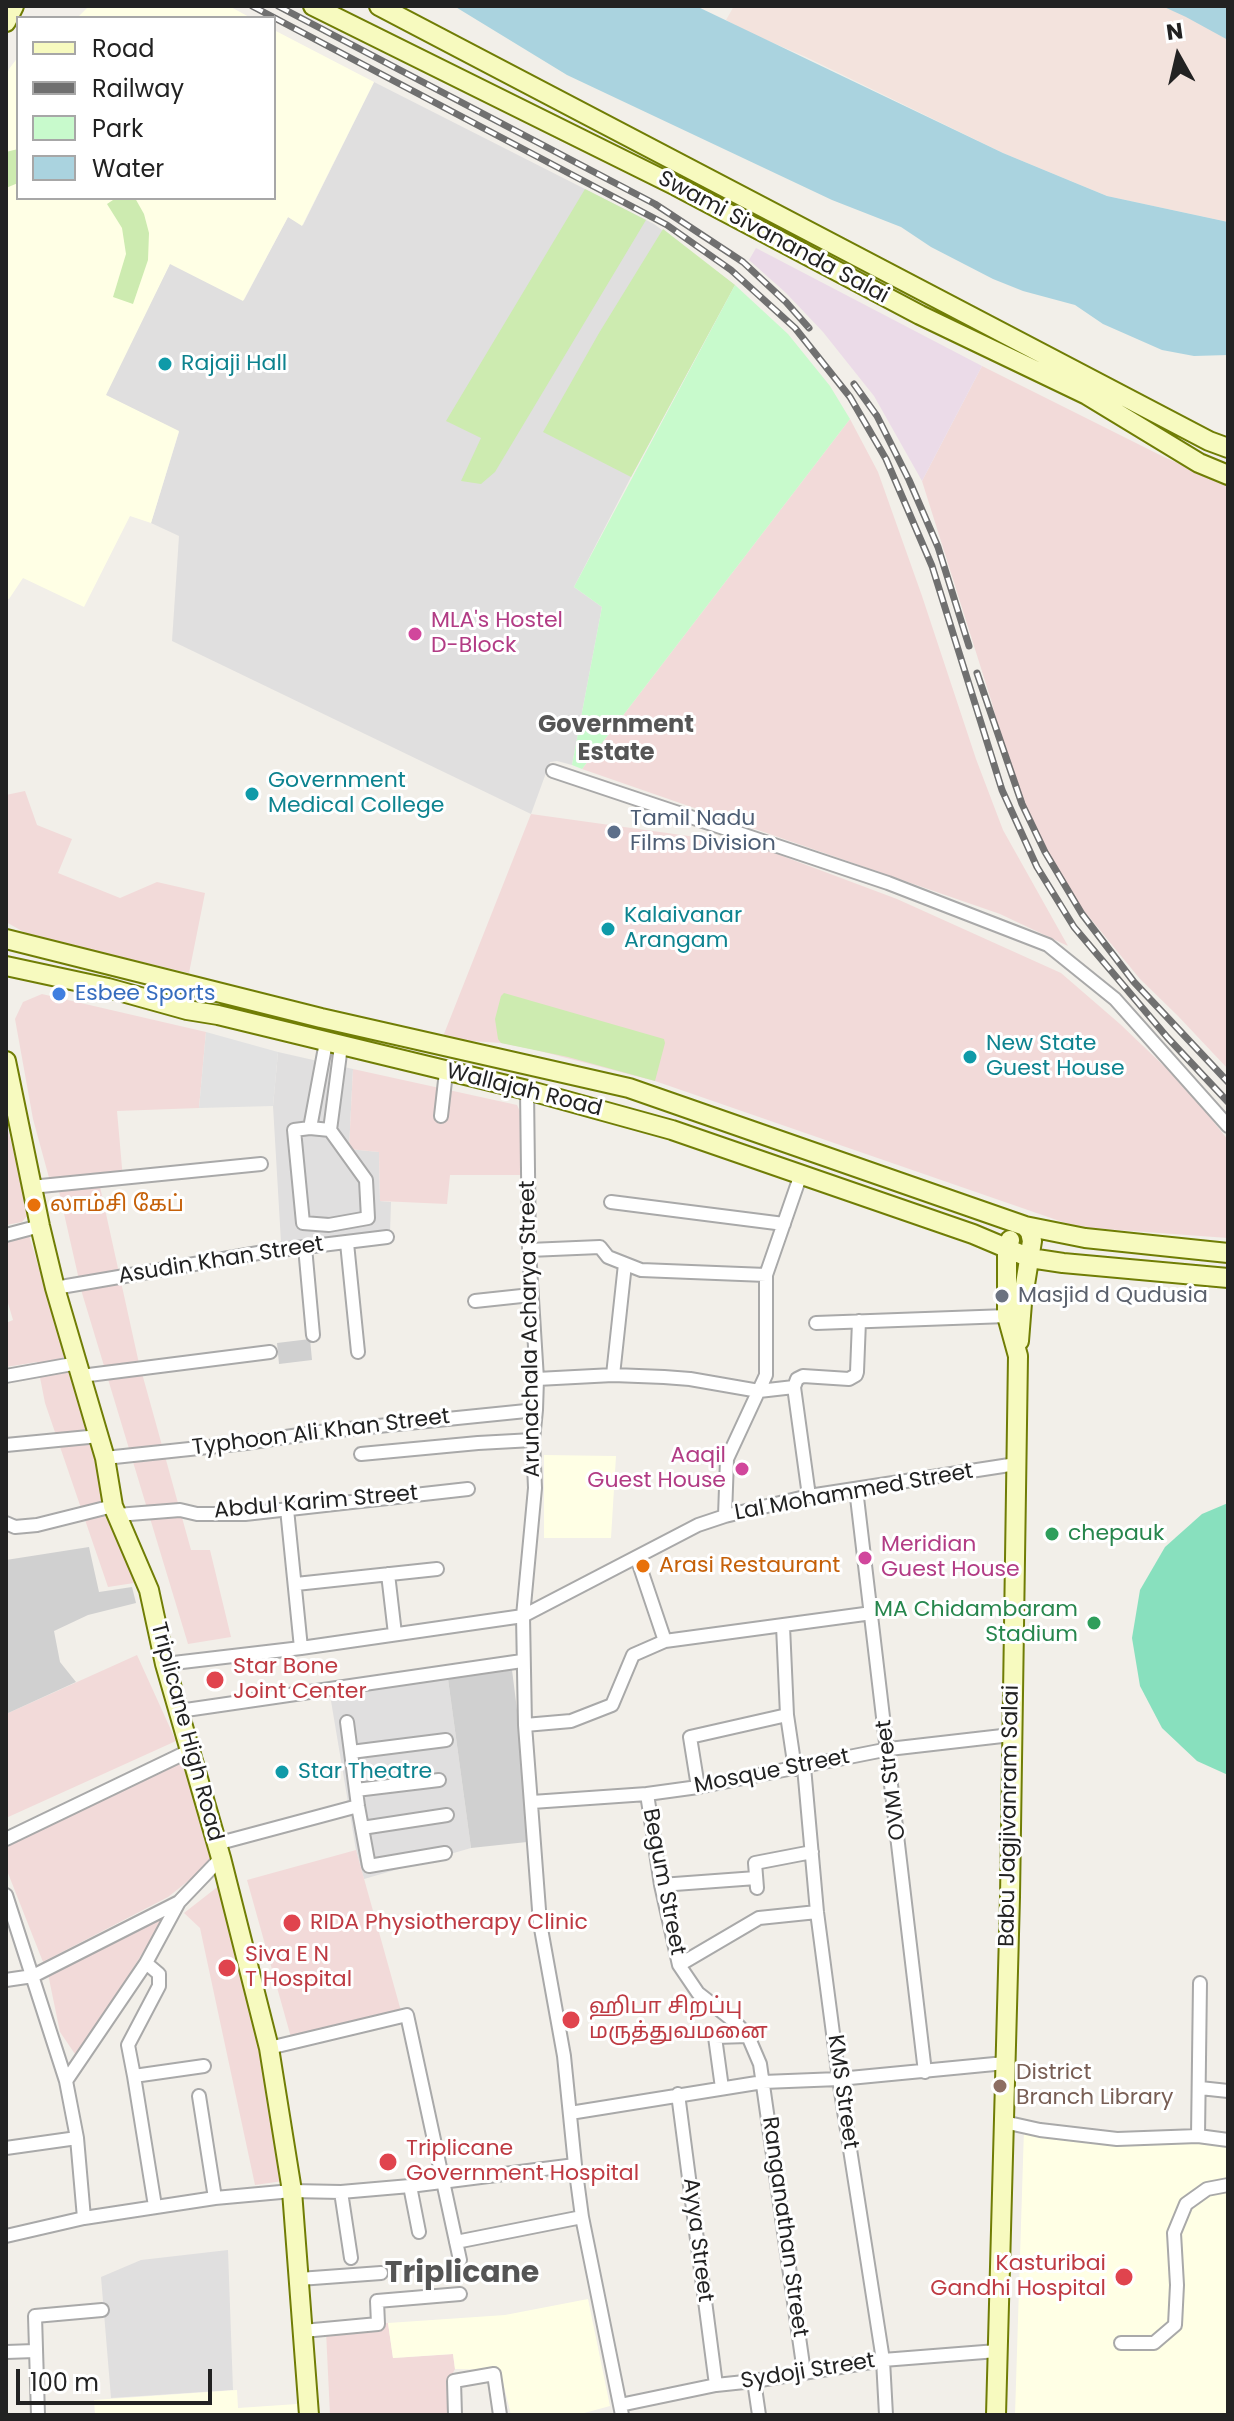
<!DOCTYPE html>
<meta charset="utf-8">
<style>
body{margin:0}
#map{position:relative;width:1234px;height:2421px;overflow:hidden;background:#f2efe9;font-family:Poppins,sans-serif}
canvas{display:block}
.frame{position:absolute;inset:0;border:8px solid #222;pointer-events:none}
.legend{position:absolute;left:16px;top:16px;width:260px;height:184px;box-sizing:border-box;background:#fff;border:2px solid #a7a7a7;margin:0;padding:10px 14px;list-style:none;font-size:24px;color:#222}
.legend li{display:flex;align-items:center;gap:16px;height:40px}
.legend b{width:40px;border:2px solid #a7a7a7}
.north{position:absolute;left:1138px;top:16px;width:80px;height:80px;-webkit-text-stroke:6px #fff;paint-order:stroke;rotate:352deg;font-size:22px;font-weight:700;line-height:32px;text-align:center;color:#222}
.north::after{content:'';display:block;margin:auto;width:28px;height:36px;background:#222;clip-path:polygon(50% 0,100% 100%,50% 72%,0 100%)}
.scale{position:absolute;left:16px;top:2369px;width:196px;height:36px;box-sizing:border-box;border:4px solid #222;border-top:0;padding-left:10px;font-size:24px;line-height:28px;white-space:nowrap;color:#222;-webkit-text-stroke:6px #fff;paint-order:stroke}
</style>
<div id="map">
<canvas width="1234" height="2421"></canvas>
<div class="frame"></div>
<ul class="legend">
<li><b style="height:10px;background:#f7fabf"></b>Road</li>
<li><b style="height:10px;background:#707070"></b>Railway</li>
<li><b style="height:22px;background:#c8facc"></b>Park</li>
<li><b style="height:22px;background:#aad3df"></b>Water</li>
</ul>
<div class="north">N</div>
<div class="scale">100 m</div>
</div>
<script>
const ctx = document.querySelector('canvas').getContext('2d');
ctx.lineJoin = 'round';
function paint(path, color) { ctx.fillStyle = color; ctx.fill(path, 'evenodd'); }
const toPath = rows => new Path2D(rows.map(r => 'M' + r).join(''));
function trace(path, color, width, dash) { ctx.strokeStyle = color; ctx.lineWidth = width; ctx.lineCap = dash ? 'butt' : 'round'; ctx.setLineDash(dash || []); ctx.stroke(path); }
function drawText(font, color, halo, rows, align = 'center') {
  ctx.font = font + ' Poppins,"Noto Sans Tamil",sans-serif'; ctx.lineWidth = 6; ctx.setLineDash([]); ctx.textBaseline = 'middle'; ctx.strokeStyle = halo; ctx.fillStyle = color; for (const [text, x, y, turn = 0] of rows) {
    ctx.save(); ctx.translate(x, y); ctx.rotate((+turn || 0) * Math.PI / 180); ctx.textAlign = isNaN(turn) ? turn : align; if (halo) ctx.strokeText(text, 0, 0); ctx.fillText(text, 0, 0); ctx.restore();
  }
}
const residential = toPath([
 [374,82,654,224,735,285,631,477,574,587,602,607,572,765,557,761,550,762,531,814,172,641,179,536,151,523,179,432,105,395,170,263,244,300,288,217,303,225],
 [278,1052,353,1069,349,1149,379,1152,380,1201,391,1202,390,1234,281,1242,273,1106],
 [448,1679,471,1848,364,1879,356,1850,330,1695],
 [228,2250,233,2390,111,2398,101,2277,141,2260]
]);
const commercial = toPath([
 [982,366,1166,458,1228,484,1228,1069,1178,1016,1140,979,1071,895,1040,838,1007,762,992,703,922,481],
 [850,419,878,472,922,596,976,759,1003,830,1068,946,1000,914,582,769],
 [25,791,37,825,72,839,58,873,120,898,157,882,205,893,189,973,31,936,6,922,6,795],
 [531,814,753,845,897,899,1061,973,1120,1024,1186,1087,1228,1140,1228,1238,1077,1227,655,1081,536,1050,501,1043,442,1039],
 [42,994,206,1032,199,1108,117,1111,123,1179,51,1185,33,1119,15,1019,23,1002],
 [353,1069,517,1105,523,1118,528,1175,450,1175,447,1204,380,1201,379,1152,349,1149],
 [6,1123,30,1213,22,1222,6,1225],
 [99,1182,138,1359,191,1550,210,1550,231,1637,188,1644,82,1293,58,1187],
 [28,1232,134,1583,108,1587,45,1403,37,1362,6,1367,6,1323,13,1320,6,1296,6,1237],
 [137,1655,176,1741,6,1818,6,1714],
 [186,1756,216,1859,168,1897,43,1962,6,1868,6,1841],
 [356,1850,401,2011,292,2041,247,1880],
 [225,1881,290,2180,255,2185,200,1928,184,1913],
 [159,1917,162,1922,77,2057,60,2032,48,1974],
 [388,2323,393,2358,453,2354,455,2369,447,2384,449,2415,330,2415,326,2331]
]);
const industrial = toPath([
 [756,248,982,366,922,481,874,396,823,332,786,293,749,260]
]);
const education = toPath([
 [89,6,229,6,251,18,77,18],
 [274,30,374,82,302,226,288,217,243,301,170,264,106,395,179,431,151,523,130,516,84,607,23,578,9,599,6,598,6,78,9,69,18,57,18,198,274,198],
 [544,1455,616,1456,611,1538,544,1538],
 [1024,2129,1228,2138,1228,2415,1015,2415],
 [588,2299,610,2406,577,2415,511,2415,500,2370,455,2369,453,2354,393,2358,388,2323,505,2315],
 [237,2390,238,2408,297,2404,298,2415,95,2415,94,2400]
]);
const religious = toPath([
 [310,1339,312,1360,279,1364,277,1343],
 [89,1547,99,1592,132,1587,136,1603,88,1615,54,1631,60,1662,76,1682,6,1714,6,1560],
 [512,1670,523,1758,527,1842,471,1848,448,1679]
]);
const military = toPath([
 [734,6,1228,6,1228,222,1107,196,1003,153,806,57,745,31,726,20]
]);
const grass = toPath([
 [18,149,18,183,6,188,6,152],
 [585,189,646,220,495,472,481,484,461,481,481,438,446,421],
 [116,198,135,198,144,214,149,233,148,260,133,304,113,297,126,254,122,228,107,204],
 [663,229,735,285,631,477,543,432,599,333],
 [504,993,664,1039,665,1043,655,1081,568,1057,501,1043,498,1039,495,1019,501,996]
]);
const park = toPath([
 [735,285,788,334,830,386,850,419,582,769,572,765,602,607,574,587]
]);
const pitch = toPath([
 [1228,1503,1228,1775,1197,1761,1162,1728,1140,1686,1132,1638,1140,1590,1165,1547,1202,1514]
]);
const parking = toPath([
 [206,1032,278,1052,273,1106,199,1108]
]);
const water = toPath([
 [454,6,696,6,1003,153,1073,182,1107,196,1228,222,1228,355,1194,356,1162,350,1103,324,1075,305,1023,291,993,279,931,247,901,227,832,200,567,75],
 [1162,6,1228,7,1228,40,1186,17]
]);
const street = toPath([
 [553,771,888,883,1048,945,1115,999,1228,1126],
 [527,1090,529,1250,537,1379,536,1410,533,1440,535,1488,523,1616,525,1725,540,1923,564,2056,575,2165,582,2217,622,2415],
 [441,1116,446,1072],
 [310,1128,326,1042],
 [330,1130,310,1128,294,1130,303,1223,329,1225,368,1218,366,1180,330,1130,341,1046],
 [31,1187,261,1164],
 [611,1202,784,1224],
 [6,1235,40,1226],
 [347,1243,358,1352],
 [305,1247,313,1335],
 [529,1250,600,1247,608,1257,641,1270,766,1275],
 [55,1288,264,1252,387,1237],
 [475,1301,531,1295],
 [816,1323,1007,1316],
 [613,1375,625,1264],
 [6,1376,78,1363],
 [81,1376,270,1352],
 [537,1379,613,1375,664,1377,690,1379,759,1391,794,1387,797,1379,803,1376,849,1379,856,1375,857,1372,859,1321],
 [794,1387,809,1496],
 [6,1445,99,1436],
 [361,1454,478,1443,533,1440],
 [105,1458,246,1443,319,1432,536,1410],
 [856,1489,925,2072],
 [287,1509,301,1648],
 [117,1515,180,1510,197,1514,245,1514,468,1489],
 [725,1516,727,1459,766,1375,766,1275,801,1174],
 [6,1523,15,1527,37,1525,113,1506],
 [637,1558,665,1641],
 [388,1574,395,1634],
 [296,1584,437,1569],
 [783,1626,787,1715,795,1769],
 [165,1664,301,1648,523,1616,698,1525,725,1516,809,1496,1016,1464],
 [179,1711,522,1661],
 [347,1722,358,1806,369,1866,445,1853],
 [525,1725,571,1721,612,1705,633,1655,665,1641,872,1613],
 [351,1752,446,1740],
 [804,1767,817,1912,839,2079,883,2360,886,2415],
 [698,1787,690,1737,787,1715],
 [356,1790,439,1780],
 [647,1794,661,1885,679,1965,698,1993,735,2022,748,2036,760,2064,804,2372],
 [532,1802,647,1794,698,1787,889,1749,1011,1735],
 [362,1828,447,1815],
 [6,1839,189,1751],
 [216,1844,358,1806],
 [661,1885,756,1878],
 [757,1888,755,1863,812,1852],
 [6,1895,66,2081,77,2138,84,2218],
 [679,1965,759,1918,817,1912],
 [6,1980,33,1976,179,1902,221,1858],
 [269,2048,407,2015,460,2260],
 [134,2076,128,2045,159,1986,159,1974,146,1963],
 [66,2081,146,1963,179,1902],
 [722,2088,715,2037,748,2036],
 [1200,2088,1228,2091],
 [678,2094,716,2385],
 [199,2096,215,2198],
 [570,2113,763,2082,839,2079,1005,2063],
 [1004,2122,1040,2130,1117,2139,1198,2136,1200,1983],
 [1198,2136,1228,2140],
 [6,2148,77,2138],
 [410,2186,419,2232],
 [341,2192,351,2258],
 [155,2206,134,2076,204,2066],
 [6,2236,84,2218,215,2198,292,2191,341,2192,410,2186,575,2165],
 [456,2242,582,2217],
 [299,2279,381,2273],
 [303,2331,378,2324,377,2301,460,2294],
 [1121,2343,1154,2343,1175,2325,1177,2285,1174,2233,1186,2204,1207,2189,1228,2185],
 [6,2352,35,2351],
 [754,2381,759,2415],
 [620,2405,716,2385,754,2381,883,2360,997,2351],
 [38,2415,35,2316,102,2310],
 [455,2415,454,2381,494,2374,500,2415]
]);
const secondary = toPath([
 [313,6,676,186,920,315,1087,395,1199,463,1228,475],
 [379,6,1209,441,1228,448],
 [6,22,14,6],
 [6,939,321,1018,629,1088,1025,1226,1085,1238,1228,1253],
 [6,966,108,988,187,1010,218,1015,527,1090,672,1130,973,1234,1030,1258,1063,1263,1228,1278],
 [6,1061,40,1226,55,1288,105,1458,113,1506,149,1590,165,1664,221,1858,269,2048,292,2191,309,2415],
 [1019,1341,1022,1303,1032,1241,1030,1232,1025,1226],
 [996,2415,1010,1897,1018,1356,1007,1316,1007,1249,1010,1240]
]);
const rail = toPath([
 [252,6,667,225,731,270,795,328,850,397,886,459,932,566,1002,790,1037,867,1074,927,1167,1037,1228,1102],
 [278,6,655,204,743,262,786,302,809,328],
 [854,384,877,416,909,480,938,547,969,646],
 [977,673,1022,804,1045,852,1082,914,1134,982,1228,1082]
]);
const markers = [
 [165,364,8,"#0f9aa8"],
 [415,634,8,"#d1479c"],
 [252,794,8,"#0f9aa8"],
 [614,832,8,"#5c6f8a"],
 [608,929,8,"#0f9aa8"],
 [59,994,8,"#3f7fe0"],
 [970,1057,8,"#0f9aa8"],
 [34,1205,8,"#e8710a"],
 [1002,1296,8,"#6b7280"],
 [742,1469,8,"#d1479c"],
 [1052,1534,8,"#2e9e5b"],
 [865,1558,8,"#d1479c"],
 [643,1566,8,"#e8710a"],
 [1094,1623,8,"#2e9e5b"],
 [215,1680,10,"#e0444e"],
 [282,1772,8,"#0f9aa8"],
 [292,1923,10,"#e0444e"],
 [227,1968,10,"#e0444e"],
 [571,2020,10,"#e0444e"],
 [1000,2086,8,"#8d6e63"],
 [388,2162,10,"#e0444e"],
 [1124,2277,10,"#e0444e"]
];
const streetNames = [
 ["Swami Sivananda Salai",773,238,28],
 ["Wallajah Road",524,1091,14],
 ["Asudin Khan Street",221,1261,-9],
 ["Arunachala Acharya Street",531,1329,-91],
 ["Typhoon Ali Khan Street",321,1433,-7],
 ["Lal Mohammed Street",854,1493,-10],
 ["Abdul Karim Street",316,1503,-5],
 ["Triplicane High Road",186,1732,75],
 ["Mosque Street",772,1772,-11],
 ["OVM Street",892,1780,-97],
 ["Babu Jagjivanram Salai",1010,1816,-89],
 ["Begum Street",663,1882,79],
 ["KMS Street",842,2092,82],
 ["Ranganathan Street",784,2227,82],
 ["Ayya Street",697,2240,83],
 ["Sydoji Street",808,2372,-9]
];
const cultureNames = [
 ["Rajaji Hall",181,364],
 ["Government",268,781],
 ["Medical College",268,806],
 ["Kalaivanar",624,916],
 ["Arangam",624,941],
 ["New State",986,1044],
 ["Guest House",986,1069],
 ["Star Theatre",298,1772]
];
const hotelNames = [
 ["MLA's Hostel",431,621],
 ["D-Block",431,646],
 ["Aaqil",726,1456,"right"],
 ["Guest House",726,1481,"right"],
 ["Meridian",881,1545],
 ["Guest House",881,1570]
];
const serviceNames = [
 ["Tamil Nadu",630,819],
 ["Films Division",630,844]
];
const shopNames = [
 ["Esbee Sports",75,994]
];
const foodNames = [
 ["லாம்சி கேப்",50,1205],
 ["Arasi Restaurant",659,1566]
];
const worshipNames = [
 ["Masjid d Qudusia",1018,1296]
];
const leisureNames = [
 ["chepauk",1068,1534],
 ["MA Chidambaram",1078,1610,"right"],
 ["Stadium",1078,1635,"right"]
];
const healthNames = [
 ["Star Bone",233,1667],
 ["Joint Center",233,1692],
 ["RIDA Physiotherapy Clinic",310,1923],
 ["Siva E N",245,1955],
 ["T Hospital",245,1980],
 ["ஹிபா சிறப்பு",589,2007],
 ["மருத்துவமனை",589,2032],
 ["Triplicane",406,2149],
 ["Government Hospital",406,2174],
 ["Kasturibai",1106,2264,"right"],
 ["Gandhi Hospital",1106,2289,"right"]
];
const educationNames = [
 ["District",1016,2073],
 ["Branch Library",1016,2098]
];
const neighbourhoodNames = [
 ["Government",616,726],
 ["Estate",616,754]
];
const districtNames = [
 ["Triplicane",462,2274]
];
paint(residential, '#e0dfdf');
paint(commercial, '#f2dad9');
paint(industrial, '#ebdbe8');
paint(education, '#ffffe5');
paint(religious, '#d0d0d0');
paint(military, '#f3e3dd');
paint(grass, '#cdebb0');
paint(park, '#c8facc');
paint(pitch, '#88e0be');
paint(parking, '#e2e2e2');
paint(water, '#aad3df');
trace(street, '#a9a9a9', 16);
trace(secondary, '#707d05', 22);
trace(street, '#fff', 12);
trace(secondary, '#f7fabf', 18);
trace(rail, '#707070', 7);
trace(rail, '#fff', 4, [12]);
for (const [x, y, r, color] of markers) { const dot = new Path2D(); dot.arc(x, y, r, 0, 2 * Math.PI); ctx.fillStyle = color; ctx.fill(dot); trace(dot, '#fff', 3); }
drawText('22px', '#222', '#fff', streetNames);
drawText('22px', '#0d838f', '#fff', cultureNames, 'left');
drawText('22px', '#b23c85', '#fff', hotelNames, 'left');
drawText('22px', '#4e5e75', '#fff', serviceNames, 'left');
drawText('22px', '#366cbe', '#fff', shopNames, 'left');
drawText('22px', '#c56008', '#fff', foodNames, 'left');
drawText('22px', '#5b616d', '#fff', worshipNames, 'left');
drawText('22px', '#27864d', '#fff', leisureNames, 'left');
drawText('22px', '#be3a42', '#fff', healthNames, 'left');
drawText('22px', '#785e54', '#fff', educationNames, 'left');
drawText('bold 24px', '#555', '#fff', neighbourhoodNames);
drawText('bold 30px', '#555', '#fff', districtNames);
</script>
